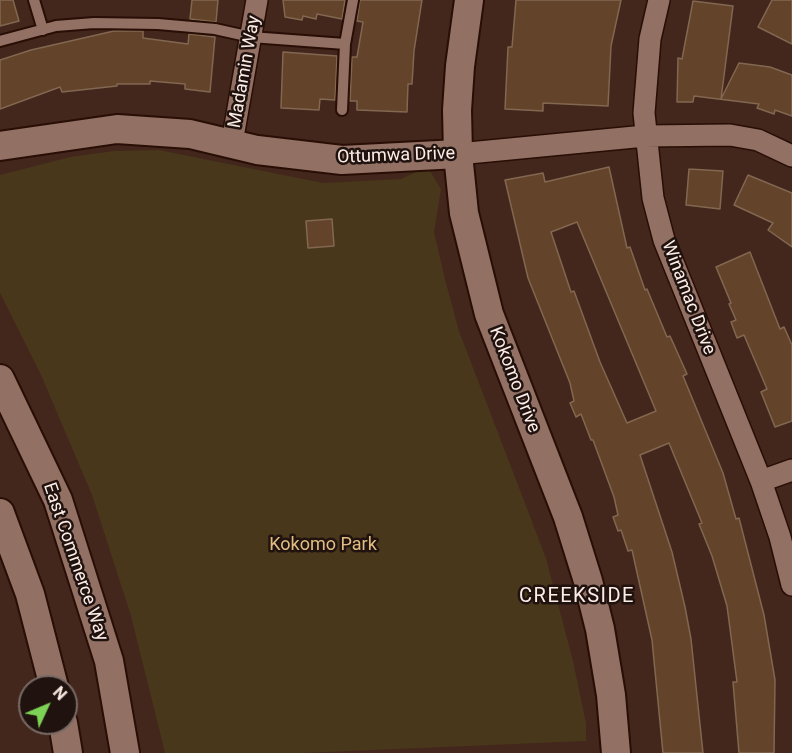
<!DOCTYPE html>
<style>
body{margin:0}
#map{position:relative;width:792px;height:753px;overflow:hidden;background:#43261c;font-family:Roboto,sans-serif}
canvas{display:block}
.north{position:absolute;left:18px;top:675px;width:60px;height:60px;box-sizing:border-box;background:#20130f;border:2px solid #786a65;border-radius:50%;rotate:46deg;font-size:16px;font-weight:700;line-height:24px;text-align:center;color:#fdede7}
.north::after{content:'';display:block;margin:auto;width:21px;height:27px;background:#7dd154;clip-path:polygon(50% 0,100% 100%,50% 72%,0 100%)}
</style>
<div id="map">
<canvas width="792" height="753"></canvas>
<div class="north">N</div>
</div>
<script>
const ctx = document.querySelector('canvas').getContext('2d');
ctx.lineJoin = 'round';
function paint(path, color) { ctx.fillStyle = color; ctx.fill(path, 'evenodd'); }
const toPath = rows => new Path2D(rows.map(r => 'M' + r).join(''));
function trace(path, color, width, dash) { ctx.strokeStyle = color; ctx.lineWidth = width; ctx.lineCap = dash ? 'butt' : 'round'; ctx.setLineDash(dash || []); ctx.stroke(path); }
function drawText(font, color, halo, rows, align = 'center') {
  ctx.font = font + ' Roboto,sans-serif'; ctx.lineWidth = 5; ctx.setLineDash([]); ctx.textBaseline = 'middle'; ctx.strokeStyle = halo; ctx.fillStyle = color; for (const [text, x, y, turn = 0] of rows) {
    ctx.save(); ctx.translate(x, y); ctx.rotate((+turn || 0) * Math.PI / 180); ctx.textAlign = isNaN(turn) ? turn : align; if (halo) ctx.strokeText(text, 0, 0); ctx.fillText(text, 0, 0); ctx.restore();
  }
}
const green = toPath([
 [159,150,323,183,401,179,418,171,430,171,441,189,434,232,446,283,459,331,546,558,573,661,586,723,586,741,303,753,165,753,131,616,92,495,41,375,0,293,0,175,70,157,114,151]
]);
const building = toPath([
 [0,0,13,0,19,21,0,26,0,0],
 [192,0,218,0,216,22,190,19,192,0],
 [283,0,345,0,342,19,317,14,316,19,303,16,302,20,285,17,283,0],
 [360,0,422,0,414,51,412,84,408,84,407,112,357,110,357,101,350,101,352,57,357,57,363,22,357,21,360,0],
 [516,0,621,0,611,46,608,106,543,103,543,111,505,109,508,47,512,47,516,0],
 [772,0,792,0,792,44,758,27,772,0],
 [693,1,733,6,721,99,739,63,770,67,792,75,792,116,775,110,774,114,757,108,759,104,694,96,693,102,677,102,678,58,682,59,693,1],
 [114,31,143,31,143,38,188,44,189,34,215,37,210,92,185,89,185,84,150,81,150,84,117,84,117,86,62,92,60,87,0,109,0,60,31,50,114,31],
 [283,52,337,56,335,100,320,99,319,110,281,108,283,52],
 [609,167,627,248,630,247,645,290,647,289,667,337,670,336,687,374,683,376,723,473,736,519,739,518,764,615,775,680,774,753,739,753,733,682,737,682,727,606,712,556,699,524,702,523,669,443,640,455,672,552,685,607,691,639,703,753,663,753,652,640,632,550,628,551,621,530,618,531,613,517,618,515,614,497,593,440,591,440,581,414,576,417,570,403,574,401,570,383,528,278,505,180,543,173,545,182,609,167],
 [577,222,656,411,627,423,600,362,574,291,571,292,551,232,577,222],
 [689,169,723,171,720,209,686,205,689,169],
 [748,175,792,193,792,247,768,230,773,223,734,205,748,175],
 [332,219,334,246,308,248,306,221,332,219],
 [750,252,780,329,784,327,792,345,792,421,775,427,761,392,767,389,744,335,737,338,731,322,736,320,729,304,731,303,716,267,750,252]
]);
const lane = toPath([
 [34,0,43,30],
 [0,41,56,26,94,23,158,24,215,29,251,37,345,44],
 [342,110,345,44,353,0]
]);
const street = toPath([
 [659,0,650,39,644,113,653,198,664,240,761,481,780,537,792,585],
 [232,143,257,0],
 [458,154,645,136,730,135,758,140,792,156],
 [761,481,792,470]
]);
const secondary = toPath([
 [469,0,460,66,457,110,458,154,464,213,489,314,568,517,588,581,600,629,611,695,616,753],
 [0,146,117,129,190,134,257,150,342,160,458,154],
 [0,379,58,500,109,661,125,753],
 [0,513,30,594,54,687],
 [63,723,68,753]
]);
const streetNames = [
 ["Madamin Way",245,72,-80],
 ["Ottumwa Drive",396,156,-2],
 ["Winamac Drive",688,298,69],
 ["Kokomo Drive",514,380,69],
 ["East Commerce Way",75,562,71]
];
const parkNames = [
 ["Kokomo Park",323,545]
];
const neighbourhoodNames = [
 ["CREEKSIDE",577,597]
];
paint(green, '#48371b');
paint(building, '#63442a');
trace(building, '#826751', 1.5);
trace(lane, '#280e05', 14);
trace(street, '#280e05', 24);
trace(secondary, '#280e05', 32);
trace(lane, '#927064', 10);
trace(street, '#927064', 21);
trace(secondary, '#927064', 28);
drawText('18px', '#fdede7', '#20130f', streetNames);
drawText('18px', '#e1bd81', '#20130f', parkNames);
ctx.letterSpacing = '1.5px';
drawText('20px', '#fdede7', '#20130f', neighbourhoodNames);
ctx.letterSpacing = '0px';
</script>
